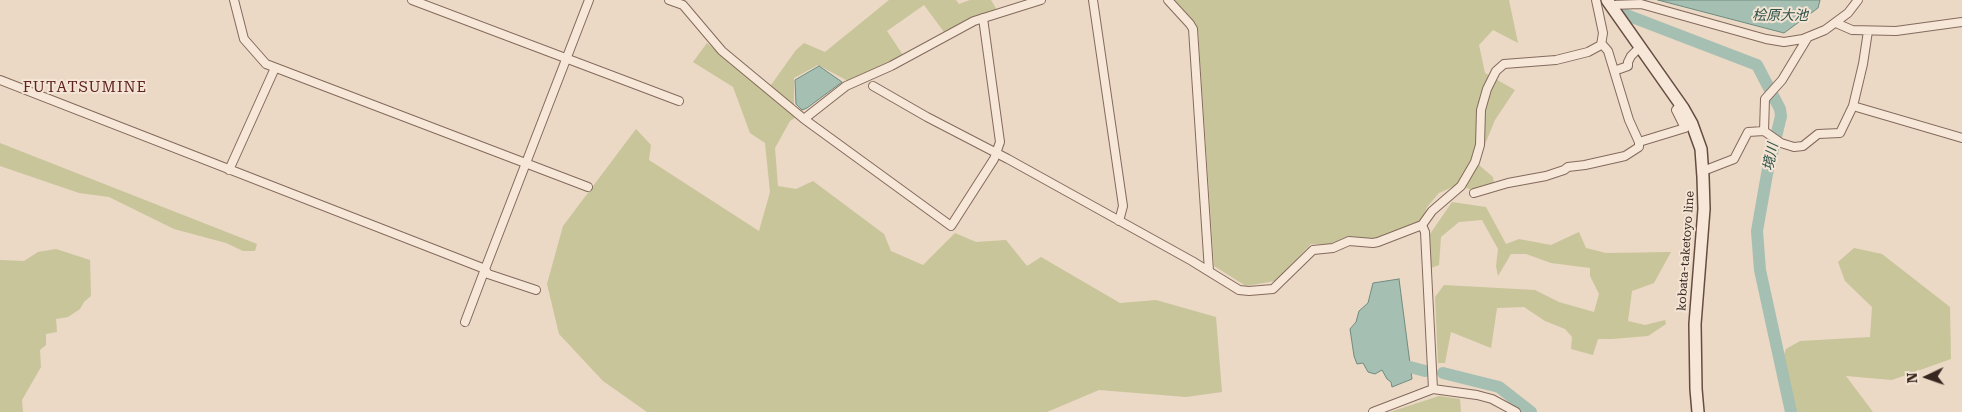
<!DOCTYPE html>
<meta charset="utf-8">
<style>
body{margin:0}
#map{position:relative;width:1962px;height:412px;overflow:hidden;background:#ebd8c5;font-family:"Roboto Serif",serif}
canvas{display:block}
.north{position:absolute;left:1902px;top:352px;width:50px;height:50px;-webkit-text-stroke:4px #f3e4d4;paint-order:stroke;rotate:267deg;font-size:14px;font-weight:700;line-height:20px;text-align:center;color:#36261f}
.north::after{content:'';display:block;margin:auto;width:18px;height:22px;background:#36261f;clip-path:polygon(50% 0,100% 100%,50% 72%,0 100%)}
</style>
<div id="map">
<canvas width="1962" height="412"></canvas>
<div class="north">N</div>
</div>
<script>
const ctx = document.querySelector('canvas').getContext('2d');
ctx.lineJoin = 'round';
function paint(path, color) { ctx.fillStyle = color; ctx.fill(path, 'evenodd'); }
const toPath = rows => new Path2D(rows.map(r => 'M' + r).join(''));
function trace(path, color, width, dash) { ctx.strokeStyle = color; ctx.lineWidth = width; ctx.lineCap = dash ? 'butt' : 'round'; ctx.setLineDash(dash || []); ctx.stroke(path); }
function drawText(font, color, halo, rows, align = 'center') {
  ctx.font = font + ' "Roboto Serif","Noto Sans JP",serif'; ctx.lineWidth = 4; ctx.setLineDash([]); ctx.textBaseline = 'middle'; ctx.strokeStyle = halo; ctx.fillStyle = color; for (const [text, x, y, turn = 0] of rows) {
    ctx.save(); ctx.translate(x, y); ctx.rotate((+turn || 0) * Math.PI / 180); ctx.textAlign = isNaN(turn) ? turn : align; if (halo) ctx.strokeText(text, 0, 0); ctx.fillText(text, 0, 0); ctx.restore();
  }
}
const green = toPath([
 [889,0,956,0,959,4,970,0,991,0,997,10,944,32,924,5,887,31,903,55,848,81,818,65,794,78,794,105,804,112,790,121,775,148,778,186,796,189,813,181,884,234,891,251,923,265,955,233,976,242,1006,240,1027,266,1041,257,1120,303,1156,300,1216,317,1222,392,1186,397,1099,390,1047,412,647,412,603,381,559,334,547,284,563,226,636,129,651,145,649,160,759,231,770,192,765,143,750,133,733,87,693,62,707,43,766,92,796,50,804,43,825,52],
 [1173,0,1509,0,1518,43,1493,30,1479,45,1485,73,1515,90,1495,120,1479,159,1479,165,1493,177,1494,185,1473,191,1459,184,1439,193,1427,207,1421,222,1378,240,1350,236,1332,244,1311,244,1275,281,1246,286,1214,266,1198,30,1189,16],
 [0,143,257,244,255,251,243,251,226,243,174,229,109,197,79,193,0,166],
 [1452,202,1486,207,1506,244,1519,239,1551,245,1579,232,1586,248,1606,253,1671,252,1654,283,1632,291,1628,321,1645,325,1665,320,1666,324,1648,336,1612,339,1598,339,1593,355,1571,349,1572,337,1565,329,1545,321,1524,307,1497,308,1491,348,1451,332,1445,363,1438,363,1435,297,1444,285,1535,290,1559,302,1594,312,1599,294,1590,276,1590,268,1551,263,1526,254,1511,254,1498,276,1496,266,1498,249,1482,220,1459,222,1441,237,1439,265,1431,268,1430,234],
 [1854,248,1882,254,1950,307,1951,359,1892,380,1846,376,1873,412,1795,412,1782,360,1786,349,1800,341,1870,337,1872,307,1845,281,1838,262],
 [56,249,90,260,91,296,84,302,80,309,68,317,56,319,57,332,46,334,46,345,40,350,41,367,22,400,23,412,0,412,0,260,24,261,38,252],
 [1439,396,1460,399,1461,412,1390,412]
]);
const water = toPath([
 [1658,0,1820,0,1818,8,1784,33,1658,0],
 [819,66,842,82,807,108,802,110,796,104,795,80,819,66],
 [1399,279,1412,379,1392,387,1391,382,1387,379,1382,370,1375,374,1368,372,1363,363,1357,364,1354,356,1350,329,1356,322,1359,311,1368,303,1373,283,1399,279]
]);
const river = toPath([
 [1612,2,1624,14,1757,65,1780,109,1781,116,1767,174,1757,231,1760,270,1791,412],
 [1410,367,1425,371],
 [1443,373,1499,387,1531,412]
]);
const minor = toPath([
 [234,0,244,39,266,64,588,187],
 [412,0,679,101],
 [669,0,683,5,722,51,804,119,951,226,994,159,1000,142,983,18],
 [1093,0,1123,206,1119,221],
 [1168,0,1190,24,1193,29,1209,271],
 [1611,5,1641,4,1766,39,1784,42,1803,39,1825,30,1848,13,1858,0],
 [1836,23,1852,30,1896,31,1962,22],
 [1868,31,1863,64,1853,106,1962,138],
 [1602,44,1608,51,1629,120,1639,142],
 [1614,71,1628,66,1628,62,1631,56,1640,47],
 [0,80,485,269,589,0],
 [873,86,927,117,1008,159,1192,261,1239,290,1249,291,1273,289,1313,250,1333,248,1349,241,1373,243,1378,242,1422,225,1432,211,1461,186,1475,162,1480,145,1481,110,1487,89,1496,71,1504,64,1556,60,1588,52,1601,45,1603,33,1596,0],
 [804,119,846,86,891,66,974,21,1041,0],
 [1764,131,1765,99,1782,80,1808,37],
 [229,170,275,68],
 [1703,171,1734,159,1748,132,1764,131,1781,143,1794,147,1803,146,1818,134,1840,133,1853,106],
 [1474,193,1508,183,1546,176,1564,170,1568,167,1585,165,1625,156,1639,147,1639,142,1685,128,1676,110,1681,104],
 [1422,225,1425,232,1433,389],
 [465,322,485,269,488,274,536,290],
 [1373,412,1433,389,1477,395,1492,399,1516,412]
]);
const secondary = toPath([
 [1607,0,1683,108,1692,124,1701,149,1703,177,1704,209,1695,324,1696,389,1698,412]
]);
const streetNames = [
 ["kobata-taketoyo line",1686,251,-86]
];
const waterNames = [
 ["桧原大池",1780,16],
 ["境川",1771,157,-79]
];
const quarterNames = [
 ["FUTATSUMINE",85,88]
];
paint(green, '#c8c59a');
paint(water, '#a6bfb3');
trace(water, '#6e8c7f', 1);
trace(river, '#a6bfb3', 12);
trace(minor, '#846a5c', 10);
trace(secondary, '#664c40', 14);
trace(minor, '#f6e7d8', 8);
trace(secondary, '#f6e7d8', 11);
drawText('12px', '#36261f', '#f3e4d4', streetNames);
drawText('italic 14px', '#30544b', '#f3e4d4', waterNames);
ctx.letterSpacing = '1px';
drawText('15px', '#5f2322', '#f3e4d4', quarterNames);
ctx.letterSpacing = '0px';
</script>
